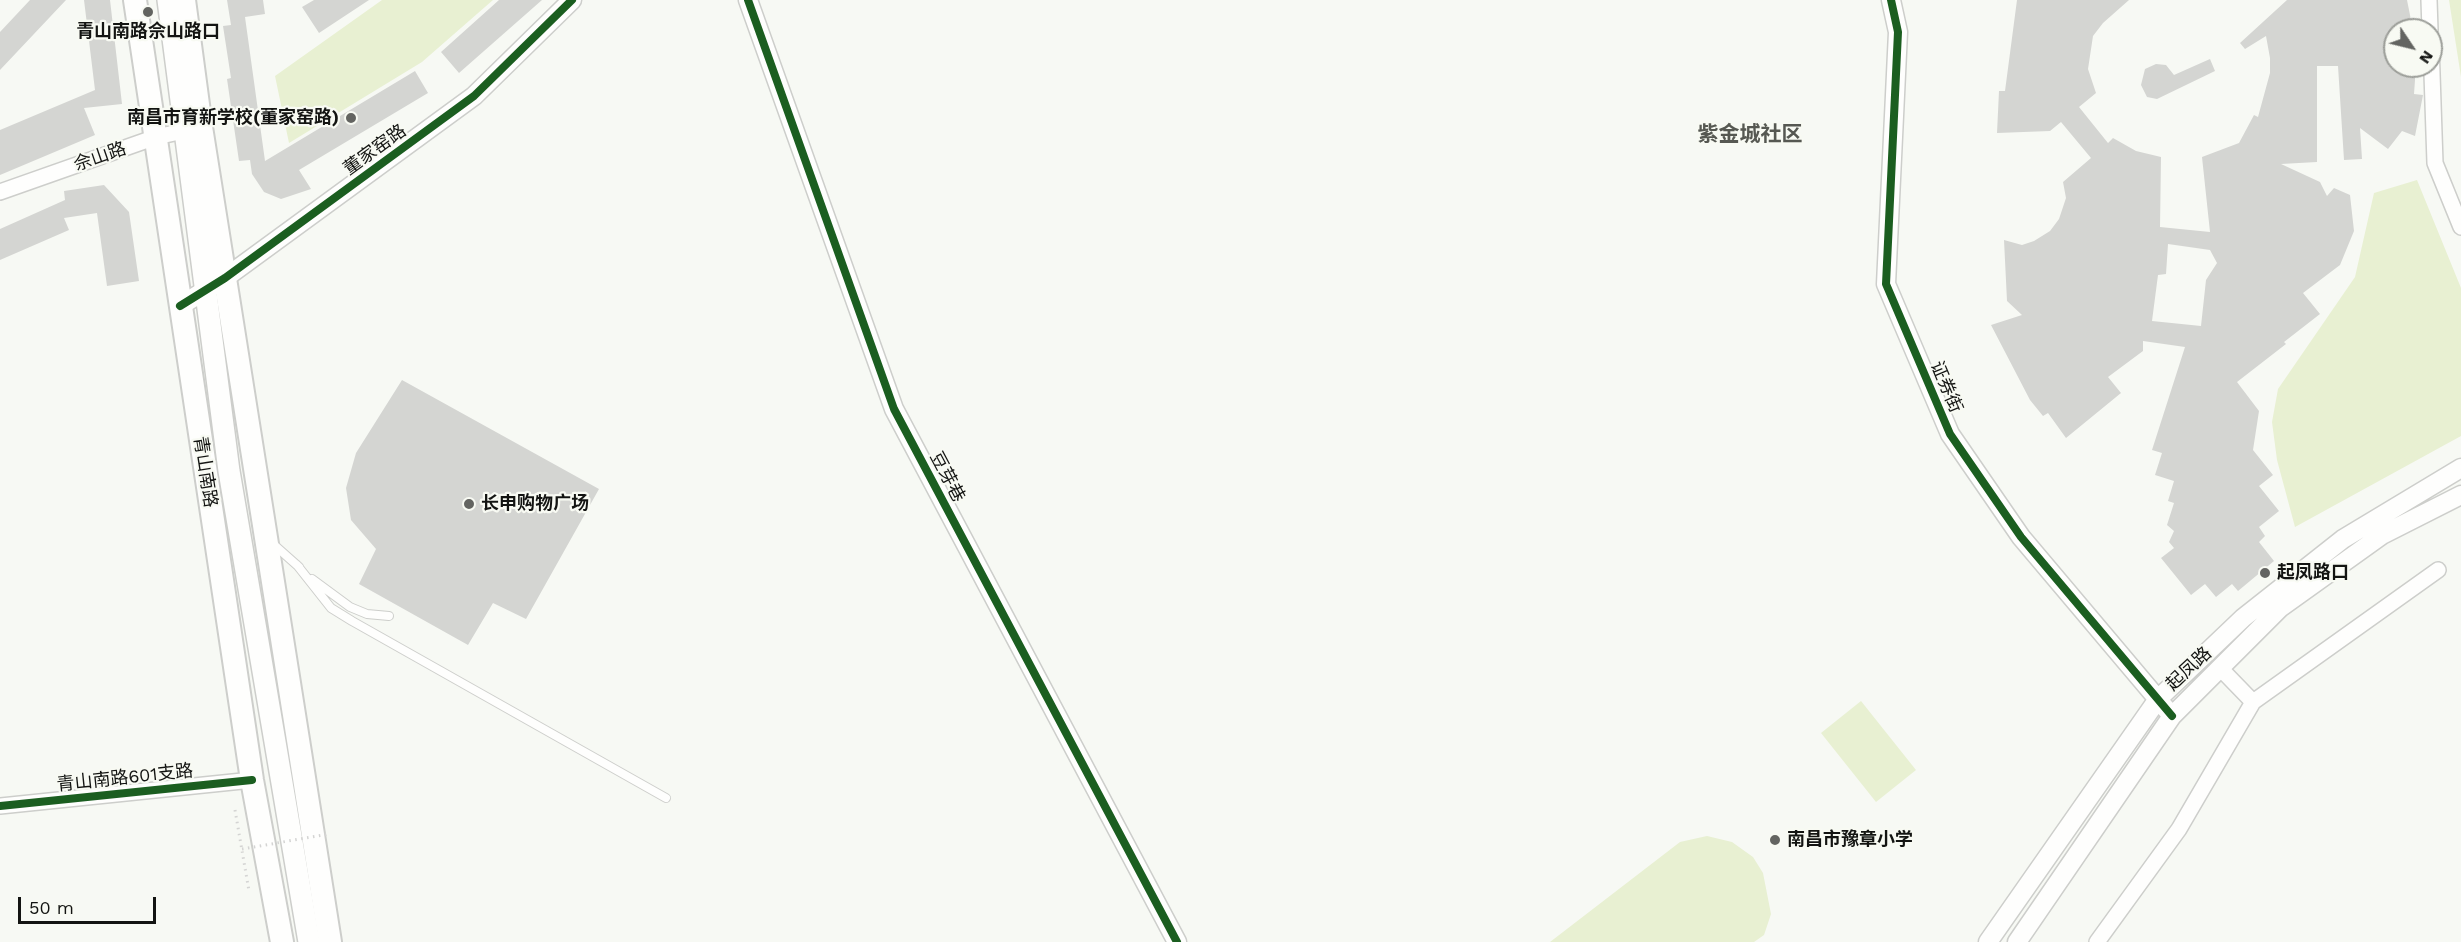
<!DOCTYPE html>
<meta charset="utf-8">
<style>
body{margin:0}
#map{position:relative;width:2461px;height:942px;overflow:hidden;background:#f7f9f4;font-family:"Work Sans",sans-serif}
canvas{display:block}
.north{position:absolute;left:2383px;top:18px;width:60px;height:60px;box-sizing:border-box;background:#f8faf3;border:2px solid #9c9e99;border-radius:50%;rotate:125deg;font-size:16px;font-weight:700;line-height:24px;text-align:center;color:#131412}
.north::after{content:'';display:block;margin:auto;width:21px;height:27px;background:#636461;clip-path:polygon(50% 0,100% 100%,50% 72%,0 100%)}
.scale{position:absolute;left:18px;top:897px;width:138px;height:27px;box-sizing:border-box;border:3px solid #131412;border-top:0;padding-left:8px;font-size:18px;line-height:21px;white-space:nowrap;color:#131412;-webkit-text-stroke:4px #f8faf3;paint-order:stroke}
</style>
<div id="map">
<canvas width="2461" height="942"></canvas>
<div class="north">N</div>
<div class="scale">50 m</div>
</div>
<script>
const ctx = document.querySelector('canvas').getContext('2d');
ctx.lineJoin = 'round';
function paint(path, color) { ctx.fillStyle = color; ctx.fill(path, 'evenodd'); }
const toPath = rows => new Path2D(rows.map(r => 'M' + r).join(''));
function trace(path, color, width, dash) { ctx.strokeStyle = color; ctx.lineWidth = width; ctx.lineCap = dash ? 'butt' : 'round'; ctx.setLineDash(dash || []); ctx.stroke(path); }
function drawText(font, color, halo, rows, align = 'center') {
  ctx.font = font + ' "Work Sans","Noto Sans SC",sans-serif'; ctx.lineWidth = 4.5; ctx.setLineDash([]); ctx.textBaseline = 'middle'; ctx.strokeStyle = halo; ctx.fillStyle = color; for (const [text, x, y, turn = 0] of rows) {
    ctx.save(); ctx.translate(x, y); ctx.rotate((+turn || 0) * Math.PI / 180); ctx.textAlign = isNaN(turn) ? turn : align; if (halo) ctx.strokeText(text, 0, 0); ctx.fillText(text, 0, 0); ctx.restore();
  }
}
const green = toPath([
 [382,0,493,0,422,62,289,143,275,76],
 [2449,0,2461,0,2461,77],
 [2417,180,2461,288,2461,436,2295,527,2277,460,2272,422,2278,389,2355,277,2374,193],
 [1861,701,1916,770,1876,802,1821,733],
 [1707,836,1732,842,1753,857,1763,873,1771,914,1764,935,1754,942,1550,942,1680,842]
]);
const building = toPath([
 [30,0,66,0,0,70,0,32],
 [84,0,110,0,122,104,84,108,95,135,0,175,0,130,95,90],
 [227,0,263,0,265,14,245,17,265,161,415,71,428,93,299,170,311,189,281,199,264,192,252,174,250,160,239,161,227,79,231,78,223,26,231,25],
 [314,0,369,0,319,33,302,7],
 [499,0,542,0,459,73,441,52],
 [2017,0,2129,0,2103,23,2093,36,2088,69,2096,93,2079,107,2108,143,2113,138,2136,151,2161,157,2160,227,2210,232,2202,157,2239,143,2254,115,2258,117,2270,73,2270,58,2266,36,2245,49,2240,43,2287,0,2407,0,2413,30,2395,30,2395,66,2416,66,2414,94,2423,95,2415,136,2402,131,2388,149,2360,128,2362,159,2344,160,2338,66,2317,66,2317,162,2281,164,2320,182,2327,196,2334,188,2350,195,2354,231,2340,265,2303,293,2320,314,2284,342,2286,344,2237,382,2259,411,2253,450,2273,475,2259,486,2279,511,2259,527,2265,536,2259,542,2274,561,2238,591,2232,584,2216,597,2205,584,2191,595,2161,558,2174,548,2169,542,2174,531,2167,525,2174,503,2168,501,2174,481,2155,475,2162,453,2152,450,2185,347,2143,341,2143,351,2108,377,2121,393,2066,438,2048,413,2043,416,2030,400,1991,325,2022,315,2007,301,2004,240,2022,245,2034,241,2050,231,2059,219,2066,198,2063,182,2091,158,2061,122,2050,131,1997,133,1999,91,2005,91],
 [2168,244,2210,250,2217,263,2206,280,2201,326,2152,321,2158,275,2166,274],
 [2210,59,2215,71,2157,99,2147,97,2141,85,2145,69,2156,64,2166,65,2174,75],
 [104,185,129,212,139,281,107,286,97,213,64,218,69,230,0,260,0,229,65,200,64,191],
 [402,380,599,489,526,619,493,603,468,645,359,584,376,549,351,520,346,488,356,453]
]);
const path = toPath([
 [235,810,249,891]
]);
const service = toPath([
 [272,543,299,567],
 [297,565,331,608,352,621,666,798],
 [312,579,350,607,367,614,389,616]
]);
const minor = toPath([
 [2429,0,2430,30],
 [2431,44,2435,163,2461,227],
 [0,192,156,137,193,129],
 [2220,668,2253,702],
 [0,806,252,780],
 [2097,942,2179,829,2253,702,2438,570]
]);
const tertiary = toPath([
 [748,0,894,409,1177,942],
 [1891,0,1898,32,1886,284,1950,434,2021,537,2172,716],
 [180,306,225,278,474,96,572,0],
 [1988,942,2158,699,2243,618,2343,539,2461,468],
 [2017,942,2172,716,2280,608,2382,535,2461,495]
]);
const secondary = toPath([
 [168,0,229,471,309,942]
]);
const primary = toPath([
 [135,0,252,780,282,942],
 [184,0,201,127,330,942]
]);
const pathBridge = toPath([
 [242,849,329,834]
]);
const cycleway = toPath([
 [748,0,894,409,1177,942],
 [1891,0,1898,32,1886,284,1950,434,2021,537,2172,716],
 [180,306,225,278,474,96,572,0],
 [0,806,252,780]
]);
const markers = [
 [148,12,6,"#636461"],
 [351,118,6,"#636461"],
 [469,504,6,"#636461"],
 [2265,573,6,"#636461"],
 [1775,840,6,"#636461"]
];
const poiNames = [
 ["青山南路佘山路口",148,32,"center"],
 ["南昌市育新学校(董家窑路)",339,118,"right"],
 ["长申购物广场",481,504],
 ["起凤路口",2277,573],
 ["南昌市豫章小学",1787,840]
];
const streetNames = [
 ["董家窑路",375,150,-36],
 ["佘山路",100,157,-19],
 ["证券街",1946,387,67],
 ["青山南路",205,472,81],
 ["豆芽巷",947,477,62],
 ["起凤路",2189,669,-43],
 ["青山南路601支路",125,778,-6]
];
const quarterNames = [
 ["紫金城社区",1750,135]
];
paint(green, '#e8f0d2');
paint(building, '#d4d5d2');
trace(service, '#cdcecb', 10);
trace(minor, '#cdcecb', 18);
trace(tertiary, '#cdcecb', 21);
trace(secondary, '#cdcecb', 24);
trace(primary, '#cdcecb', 26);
trace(path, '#d4d4d3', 3, [1.5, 4.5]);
trace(service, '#fefefd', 8);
trace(minor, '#fefefd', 15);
trace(tertiary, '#fefefd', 18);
trace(secondary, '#fefefd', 21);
trace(primary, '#fefefd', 22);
trace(pathBridge, '#d4d4d3', 3, [1.5, 4.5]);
trace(cycleway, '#1b5e20', 8);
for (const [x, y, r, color] of markers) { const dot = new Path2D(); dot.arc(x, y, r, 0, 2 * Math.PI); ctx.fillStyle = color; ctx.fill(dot); trace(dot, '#f8faf3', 2); }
drawText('bold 18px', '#131412', '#f8faf3', poiNames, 'left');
drawText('18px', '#131412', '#f8faf3', streetNames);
drawText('bold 21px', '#565852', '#f8faf3', quarterNames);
</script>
